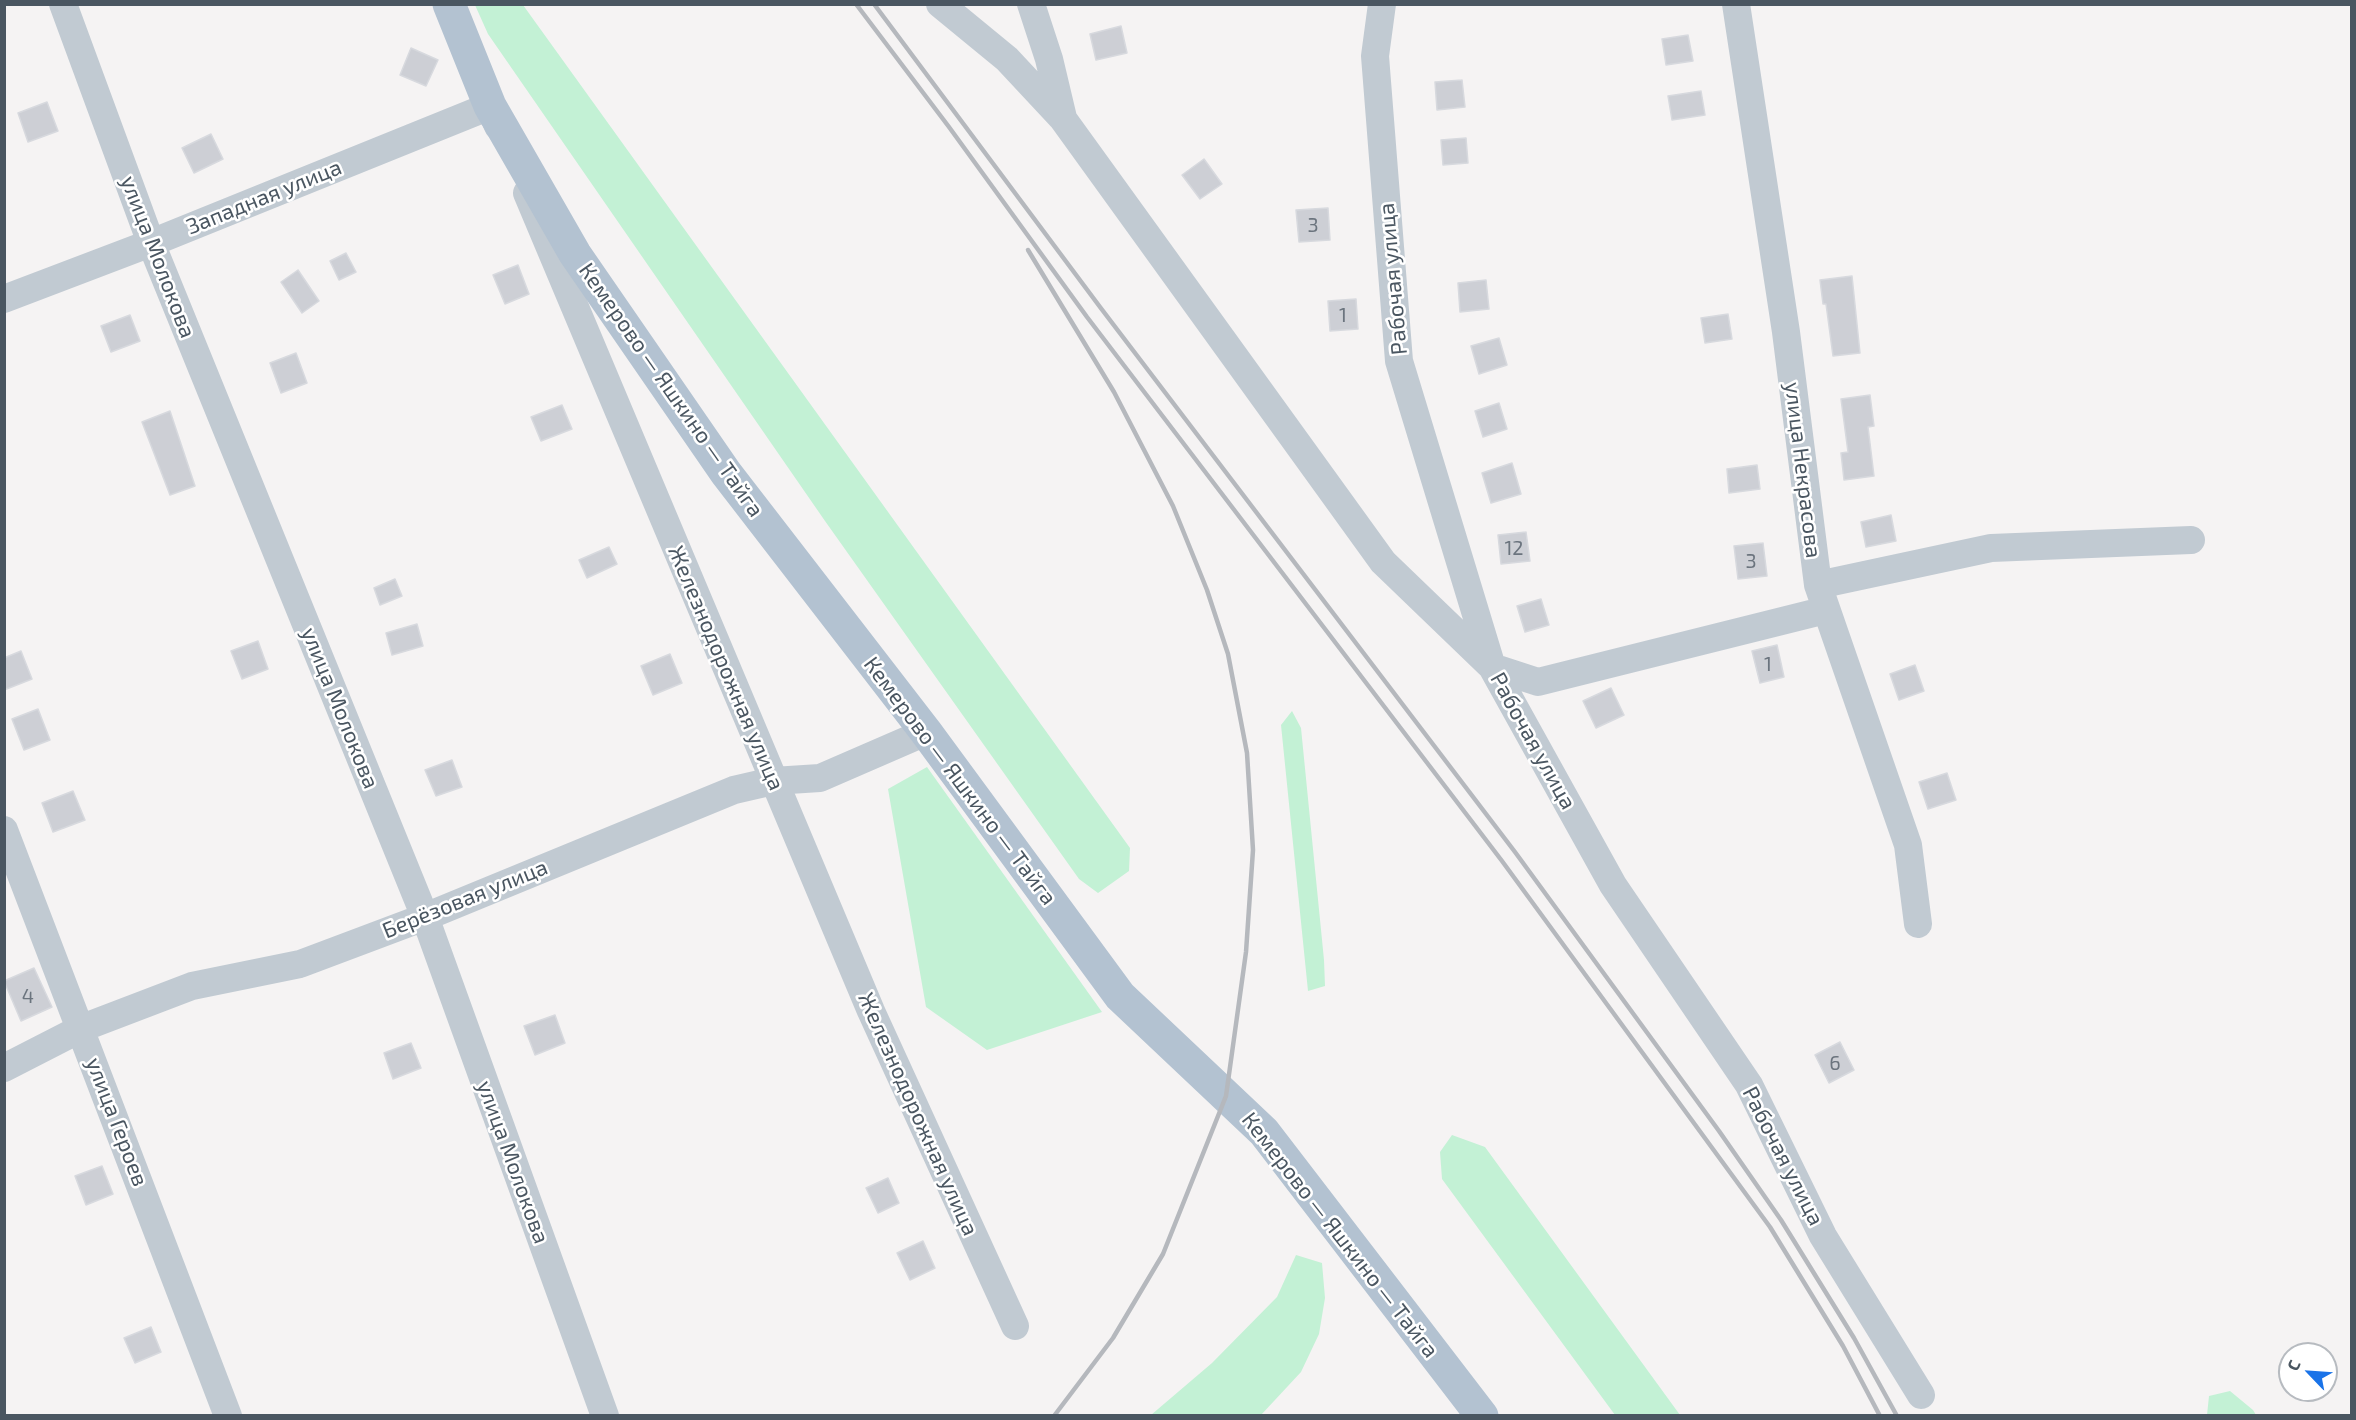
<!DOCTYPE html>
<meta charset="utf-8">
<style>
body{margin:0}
#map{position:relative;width:2356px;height:1420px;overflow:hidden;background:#f5f3f3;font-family:"Exo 2",sans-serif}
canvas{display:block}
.frame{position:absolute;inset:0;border:6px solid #4a5661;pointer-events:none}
.north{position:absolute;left:2278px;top:1342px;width:60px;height:60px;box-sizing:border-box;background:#fff;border:2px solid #b7bbc0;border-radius:50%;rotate:295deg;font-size:16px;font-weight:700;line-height:24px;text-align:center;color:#4a5661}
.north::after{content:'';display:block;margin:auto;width:21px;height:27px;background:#1a73e8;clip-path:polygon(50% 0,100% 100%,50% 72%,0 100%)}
</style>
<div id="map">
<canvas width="2356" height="1420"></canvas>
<div class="frame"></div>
<div class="north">С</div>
</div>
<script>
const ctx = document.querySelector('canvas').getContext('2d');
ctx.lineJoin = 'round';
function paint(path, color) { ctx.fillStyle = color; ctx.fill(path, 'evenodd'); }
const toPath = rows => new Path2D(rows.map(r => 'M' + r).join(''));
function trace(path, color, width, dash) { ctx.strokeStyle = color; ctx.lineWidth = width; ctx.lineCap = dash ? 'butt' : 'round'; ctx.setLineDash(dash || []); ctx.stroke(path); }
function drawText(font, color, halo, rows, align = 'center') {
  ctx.font = font + ' "Exo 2",sans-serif'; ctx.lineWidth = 5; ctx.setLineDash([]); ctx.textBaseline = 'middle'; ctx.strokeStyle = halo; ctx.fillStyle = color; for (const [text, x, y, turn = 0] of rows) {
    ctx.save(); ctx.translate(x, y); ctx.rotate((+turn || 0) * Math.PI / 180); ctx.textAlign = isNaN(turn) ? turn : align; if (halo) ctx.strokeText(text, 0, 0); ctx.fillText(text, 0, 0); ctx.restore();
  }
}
const green = toPath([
 [475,5,523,5,1130,848,1129,871,1098,893,1079,879,825,521,488,34],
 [1292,711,1301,728,1324,960,1325,986,1308,991,1281,725],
 [927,767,1102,1012,987,1050,926,1007,888,789],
 [1452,1135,1485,1147,1680,1415,1615,1415,1442,1179,1440,1152],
 [1296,1255,1322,1263,1325,1298,1319,1334,1301,1372,1261,1415,1151,1415,1212,1363,1277,1297],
 [2230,1391,2253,1410,2256,1415,2207,1415,2209,1396]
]);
const building = toPath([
 [1121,26,1127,53,1096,60,1090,34,1121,26],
 [1688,35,1693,61,1666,65,1662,39,1688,35],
 [411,48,438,60,426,86,400,75,411,48],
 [1462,80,1465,107,1437,110,1435,82,1462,80],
 [1701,91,1705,115,1672,120,1668,96,1701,91],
 [47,102,58,131,28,142,18,113,47,102],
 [211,134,223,159,194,173,182,148,211,134],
 [1466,138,1468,163,1443,165,1441,140,1466,138],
 [1204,159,1222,184,1200,199,1182,175,1204,159],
 [1328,208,1330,240,1299,242,1296,210,1328,208],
 [346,253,356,272,339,280,330,261,346,253],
 [518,265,529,294,505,304,493,275,518,265],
 [298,270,319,301,302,313,281,282,298,270],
 [1852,276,1860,353,1833,356,1826,304,1823,304,1820,280,1852,276],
 [1486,280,1489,309,1460,312,1458,283,1486,280],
 [1356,299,1358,329,1330,331,1328,301,1356,299],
 [1728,314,1732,339,1705,343,1701,318,1728,314],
 [130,315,140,341,111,352,101,326,130,315],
 [1499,338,1507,365,1479,374,1471,346,1499,338],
 [296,353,307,383,281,393,270,363,296,353],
 [1870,395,1874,426,1868,427,1874,476,1844,480,1841,453,1848,452,1841,399,1870,395],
 [1499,403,1507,429,1483,437,1475,411,1499,403],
 [562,405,572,429,541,441,531,417,562,405],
 [170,411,195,486,170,495,142,422,170,411],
 [1512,463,1521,494,1491,503,1482,473,1512,463],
 [1757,465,1760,489,1729,493,1727,469,1757,465],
 [1891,515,1896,541,1866,547,1861,522,1891,515],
 [1526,532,1530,561,1501,564,1498,535,1526,532],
 [1763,543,1767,576,1738,579,1734,546,1763,543],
 [609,547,617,564,587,578,579,560,609,547],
 [395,579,402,596,380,605,374,588,395,579],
 [1541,599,1549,625,1525,632,1517,606,1541,599],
 [417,624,423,646,392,655,386,633,417,624],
 [258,641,268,669,242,679,231,651,258,641],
 [1777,645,1784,677,1760,683,1752,651,1777,645],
 [21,651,32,679,4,690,4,658,21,651],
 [670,654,682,683,653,695,641,666,670,654],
 [1915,665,1924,691,1899,700,1890,674,1915,665],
 [1611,688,1624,715,1596,728,1583,701,1611,688],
 [38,709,50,740,24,750,12,719,38,709],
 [452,760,462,787,436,796,425,770,452,760],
 [1947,773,1956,800,1928,809,1919,782,1947,773],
 [73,791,85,820,53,832,42,803,73,791],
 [34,968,52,1007,21,1021,4,981,34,968],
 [555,1015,565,1043,535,1055,524,1026,555,1015],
 [1840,1042,1854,1070,1829,1083,1815,1055,1840,1042],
 [411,1043,421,1068,393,1079,384,1053,411,1043],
 [102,1166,113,1194,86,1205,75,1176,102,1166],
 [888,1178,899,1203,878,1213,866,1188,888,1178],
 [923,1241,935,1268,910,1280,897,1253,923,1241],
 [151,1327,161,1352,135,1363,124,1338,151,1327]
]);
const minor = toPath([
 [63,4,151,243,425,917,605,1416],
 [940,4,1007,59,1063,119,1383,562,1492,667,1538,682,1826,610],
 [1031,4,1049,59,1063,118],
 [1382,4,1375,56,1399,361,1492,667,1613,885,1749,1085,1823,1236,1921,1395],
 [1736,4,1786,332,1818,585,1908,845,1918,924],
 [527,193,871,1011,1015,1326],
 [4,299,151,243,490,106,498,126],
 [1818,585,1991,548,2191,540],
 [4,830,228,1416],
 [4,1068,82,1028,192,986,300,964,425,917,734,790,773,781,820,778,926,732]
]);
const major = toPath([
 [449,4,490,106,575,254,726,473,926,732,1120,996,1264,1132,1482,1416]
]);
const rail = toPath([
 [856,4,949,127,1087,317,1502,861,1770,1227,1843,1346,1880,1416],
 [874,4,1100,307,1515,852,1719,1131,1781,1220,1854,1338,1897,1416],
 [1028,250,1114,392,1173,506,1207,590,1228,654,1247,753,1253,850,1246,952,1226,1096,1163,1254,1113,1338,1054,1416]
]);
const numberNames = [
 ["3",1313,225],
 ["1",1343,315],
 ["12",1514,548],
 ["3",1751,561],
 ["1",1768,664],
 ["4",28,996],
 ["6",1835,1063]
];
const streetNames = [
 ["Западная улица",264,197,-22],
 ["улица Молокова",158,257,69],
 ["Рабочая улица",1393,279,-95],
 ["Кемерово — Яшкино — Тайга",671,390,55],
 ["улица Некрасова",1803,470,83],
 ["Железнодорожная улица",726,668,67],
 ["улица Молокова",340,708,68],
 ["Рабочая улица",1533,741,61],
 ["Кемерово — Яшкино — Тайга",960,781,53],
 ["Берёзовая улица",465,899,-22],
 ["Железнодорожная улица",918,1114,66],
 ["улица Героев",117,1122,69],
 ["Рабочая улица",1783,1156,63],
 ["улица Молокова",513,1162,70],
 ["Кемерово — Яшкино — Тайга",1340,1235,52]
];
paint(green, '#c3f1d5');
paint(building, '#cdcfd5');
trace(building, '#d7d9de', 1.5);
trace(minor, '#c1cad2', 28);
trace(major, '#b3c2d1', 33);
trace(rail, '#b5b8bd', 4.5);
drawText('20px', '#6b747e', null, numberNames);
drawText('22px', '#4a5661', '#fff', streetNames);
</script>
